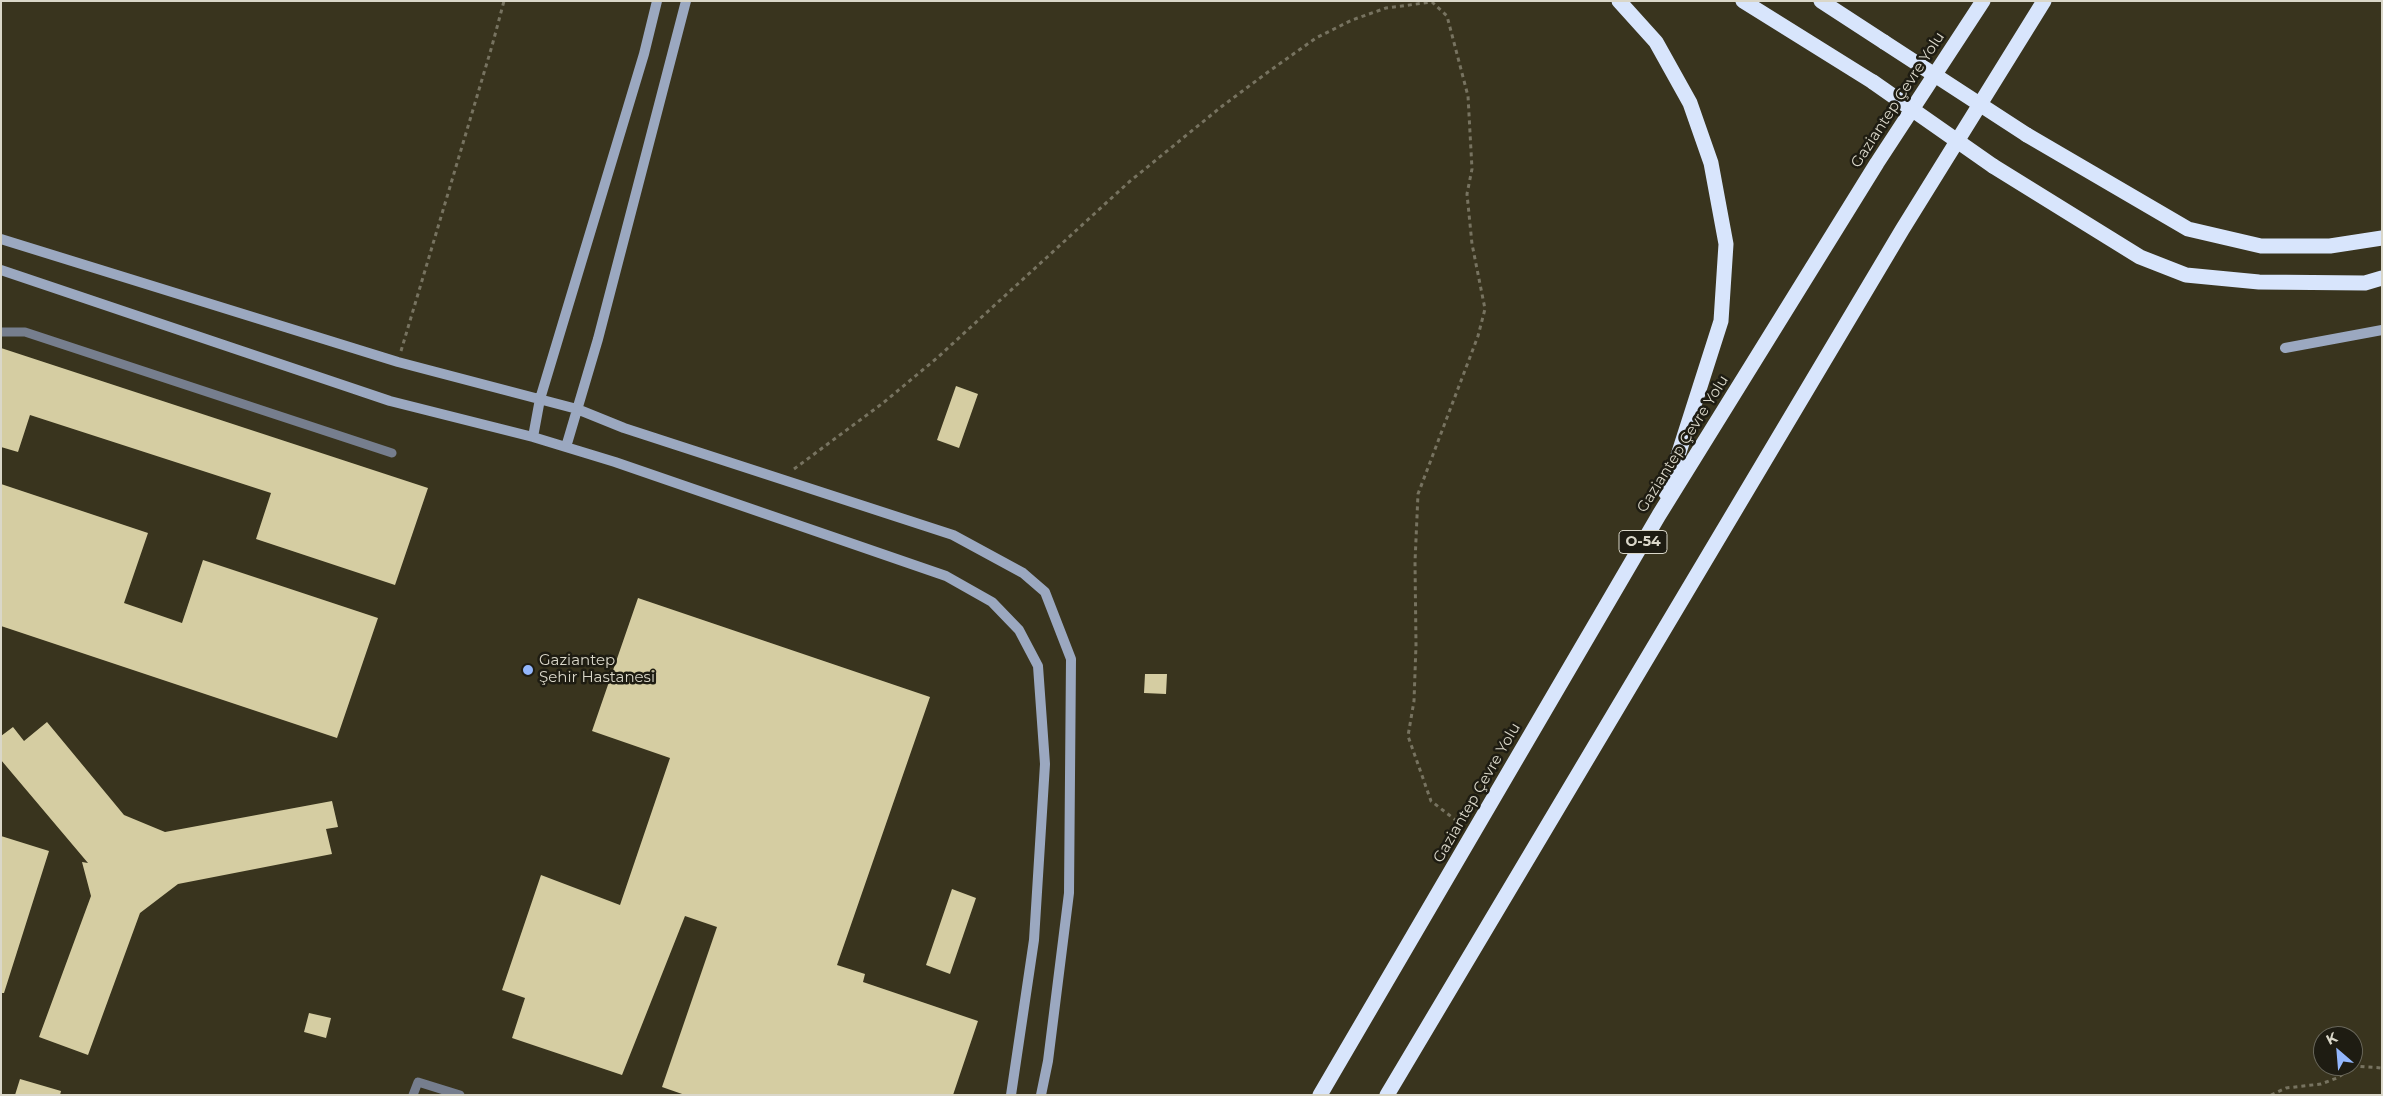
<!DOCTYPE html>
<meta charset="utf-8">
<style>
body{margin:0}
#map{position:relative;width:2383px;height:1096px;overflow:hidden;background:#39341e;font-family:Montserrat,sans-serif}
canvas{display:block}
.frame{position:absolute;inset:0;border:2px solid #dad7c9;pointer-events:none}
.north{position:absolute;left:2313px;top:1026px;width:50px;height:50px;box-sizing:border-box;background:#1e1c12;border:1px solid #69675b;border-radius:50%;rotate:333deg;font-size:14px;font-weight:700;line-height:20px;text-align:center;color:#dad7c9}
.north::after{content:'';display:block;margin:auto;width:18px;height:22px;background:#93b7fd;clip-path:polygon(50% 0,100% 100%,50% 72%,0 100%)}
</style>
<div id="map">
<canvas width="2383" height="1096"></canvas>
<div class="frame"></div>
<div class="north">K</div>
</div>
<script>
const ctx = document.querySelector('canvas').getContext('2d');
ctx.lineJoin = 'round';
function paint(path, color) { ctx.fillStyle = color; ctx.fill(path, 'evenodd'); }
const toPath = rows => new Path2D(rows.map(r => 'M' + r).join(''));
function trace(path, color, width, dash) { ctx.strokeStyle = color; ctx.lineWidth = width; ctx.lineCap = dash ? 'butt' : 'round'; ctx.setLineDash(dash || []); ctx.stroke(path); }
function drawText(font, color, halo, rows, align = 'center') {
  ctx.font = font + ' Montserrat,sans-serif'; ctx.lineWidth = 5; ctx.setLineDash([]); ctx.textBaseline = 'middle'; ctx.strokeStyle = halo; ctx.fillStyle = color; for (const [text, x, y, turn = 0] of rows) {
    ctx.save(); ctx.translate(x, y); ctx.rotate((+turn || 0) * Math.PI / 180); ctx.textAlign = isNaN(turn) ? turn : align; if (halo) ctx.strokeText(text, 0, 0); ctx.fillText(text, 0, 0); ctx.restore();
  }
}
const building = toPath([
 [1,348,428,488,395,585,256,539,271,493,30,415,18,452,1,447],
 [956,386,978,394,959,448,937,440],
 [1,484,148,533,124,603,182,623,203,560,378,618,337,738,1,626],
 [638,598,930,697,837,965,865,974,863,982,978,1021,953,1095,685,1095,662,1087,717,927,685,916,622,1075,512,1038,525,998,502,990,541,875,620,905,670,758,592,731],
 [1145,674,1167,674,1166,694,1144,693],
 [47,722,124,815,165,832,332,801,338,827,326,829,332,854,178,884,140,913,88,1055,39,1037,91,896,82,862,88,863,1,760,1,736,13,727,24,741],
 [1,836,49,851,4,993,1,993],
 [952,889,976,898,950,974,926,965],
 [309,1013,331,1018,326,1038,304,1032],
 [20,1079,61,1091,60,1095,15,1095]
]);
const path = toPath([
 [401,351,492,46,504,1],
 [794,469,883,403,937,358,1129,182,1221,107,1268,72,1316,38,1352,20,1386,8,1432,2,1447,16,1468,96,1472,169,1467,194,1472,244,1485,309,1478,336,1418,494,1415,562,1416,645,1414,701,1408,736,1431,801,1462,825],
 [2271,1095,2286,1088,2321,1084,2337,1078,2355,1066,2382,1068]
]);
const lane = toPath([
 [1,332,25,332,392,453],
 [413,1095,418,1082,460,1095]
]);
const secondary = toPath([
 [1,239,398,362,577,409,624,428,953,535,1023,573,1045,592,1071,659,1069,893,1048,1061,1041,1095],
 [1,270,390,401,533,437,615,462,946,576,992,602,1019,630,1038,666,1045,764,1034,940,1011,1095],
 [2285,348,2382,330],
 [533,437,540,399,644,54,657,1],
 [566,447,598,339,686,1]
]);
const highway = toPath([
 [1619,1,1656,42,1690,103,1711,163,1726,244,1721,321,1666,493],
 [1743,1,1873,82],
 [1821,1,1884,42],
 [2027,135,2188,229,2261,246,2330,246,2382,238],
 [1993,166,2140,257,2186,275,2259,282,2365,283,2382,278],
 [1320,1095,1659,515,1877,163,1983,1],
 [1387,1095,1902,230,2044,1]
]);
const highwayBridge = toPath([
 [1884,42,2027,135],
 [1873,82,1993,166]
]);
const markers = [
 [528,670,6,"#93b7fd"]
];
const shields = [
 [1643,542,48]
];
const shieldNames = [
 ["O-54",1643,542]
];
const streetNames = [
 ["Gaziantep Çevre Yolu",1898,100,-57],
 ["Gaziantep Çevre Yolu",1683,444,-58],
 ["Gaziantep Çevre Yolu",1477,793,-60]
];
const poiNames = [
 ["Gaziantep",539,661],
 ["Şehir Hastanesi",539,678]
];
paint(building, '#d5cda2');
trace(path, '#777360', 3, [4, 4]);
trace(lane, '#767e8e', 9);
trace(secondary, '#9ba8c0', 10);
trace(highway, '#d8e5fc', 15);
trace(highwayBridge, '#d8e5fc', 15);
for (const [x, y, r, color] of markers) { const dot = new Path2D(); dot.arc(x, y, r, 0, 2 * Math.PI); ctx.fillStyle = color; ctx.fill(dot); trace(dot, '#1e1c12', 2); }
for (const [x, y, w] of shields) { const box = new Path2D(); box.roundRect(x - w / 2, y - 11.5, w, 23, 4); ctx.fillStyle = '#1e1c12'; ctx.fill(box); trace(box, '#dad7c9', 1); }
drawText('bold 14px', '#dad7c9', null, shieldNames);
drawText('15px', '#dad7c9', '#1e1c12', streetNames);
drawText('15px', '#dad7c9', '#1e1c12', poiNames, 'left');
</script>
